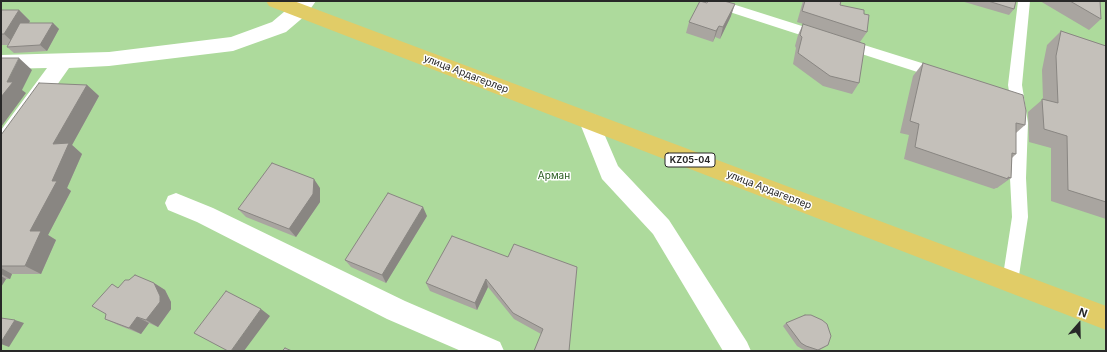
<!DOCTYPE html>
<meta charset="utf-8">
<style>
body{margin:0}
#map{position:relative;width:1107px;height:352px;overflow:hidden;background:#e9e3da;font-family:Inter,sans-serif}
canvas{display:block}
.frame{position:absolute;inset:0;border:2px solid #282828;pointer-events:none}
.north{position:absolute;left:1059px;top:304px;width:40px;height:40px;-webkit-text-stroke:3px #fff;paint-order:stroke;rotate:20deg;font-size:11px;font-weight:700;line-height:16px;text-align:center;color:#282828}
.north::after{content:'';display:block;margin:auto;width:14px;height:18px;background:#282828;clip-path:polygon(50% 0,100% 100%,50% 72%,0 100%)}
</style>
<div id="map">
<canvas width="1107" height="352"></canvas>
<div class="frame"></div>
<div class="north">N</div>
</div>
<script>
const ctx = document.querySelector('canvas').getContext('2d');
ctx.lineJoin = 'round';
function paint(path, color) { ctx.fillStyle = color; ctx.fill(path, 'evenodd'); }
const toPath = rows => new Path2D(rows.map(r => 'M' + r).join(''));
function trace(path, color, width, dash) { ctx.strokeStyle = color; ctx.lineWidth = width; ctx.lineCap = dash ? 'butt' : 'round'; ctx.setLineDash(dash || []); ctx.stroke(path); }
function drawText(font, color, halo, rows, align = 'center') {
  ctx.font = font + ' Inter,sans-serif'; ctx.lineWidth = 3; ctx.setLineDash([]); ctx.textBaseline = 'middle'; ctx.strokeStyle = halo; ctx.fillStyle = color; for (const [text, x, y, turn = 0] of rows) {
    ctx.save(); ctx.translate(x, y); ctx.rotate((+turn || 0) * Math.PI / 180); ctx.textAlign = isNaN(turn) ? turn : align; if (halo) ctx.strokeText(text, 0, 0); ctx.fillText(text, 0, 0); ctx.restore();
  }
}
const green = toPath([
 [1,1,1106,1,1106,351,1,351]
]);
const service = toPath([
 [703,1,723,1,824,33,825,36,824,39,819,41,705,4,703,1],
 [1018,1,1030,1,1022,85,1028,123,1026,178,1028,217,1018,282,1016,288,1010,290,1004,288,1002,282,1012,217,1010,178,1014,123,1008,85,1018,1],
 [845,39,944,70,946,74,944,78,939,79,840,47,838,44,840,41,845,39]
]);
const minor = toPath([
 [297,1,316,1,306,15,286,32,233,51,109,66,69,68,9,153,1,156,1,130,47,68,1,69,1,55,109,52,231,37,272,22,297,1],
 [589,113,596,115,618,166,669,220,747,342,751,351,723,351,653,234,602,179,579,121,582,115,589,113],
 [176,193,213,208,405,301,500,342,504,351,461,351,387,319,197,222,168,210,165,203,168,196,176,193]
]);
const primary = toPath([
 [266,1,294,1,1106,306,1106,330,269,6,266,1]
]);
const wall = toPath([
 [803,1,841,1,840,5,864,14,867,32,860,42,859,83,852,94,823,86,793,64,796,48,795,46,798,35,803,24,829,32,797,22],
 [961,1,1016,1,1014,9,1009,15],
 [1040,1,1100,1,1101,19,1089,30],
 [1,10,19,10,30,21,29,23,53,23,59,29,47,51,14,53,7,47,8,45,1,45],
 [731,16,720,39,715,37,713,42,686,33,689,22],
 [1061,31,1106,46,1106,219,1051,201,1051,148,1029,142,1028,112,1043,99,1042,70,1047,45],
 [923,63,1025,125,1016,133,1016,154,1012,158,1011,178,997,188,996,188,994,189,904,159,909,135,900,133,913,76],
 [87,85,99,96,72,145,82,154,67,188,71,191,48,235,56,240,41,274,12,274,10,279,6,279,1,287,1,135],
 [320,188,320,202,296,237,246,217,238,209],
 [427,216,386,283,351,267,345,260],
 [508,257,577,267,541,334,514,319,488,287,477,310,430,291,426,283],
 [154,283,165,290,171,302,171,309,158,327,149,323,141,334,118,325,105,319,118,288],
 [786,323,828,345,818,351,807,351,802,349,797,346,783,326]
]);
const shadedWall = toPath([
 [735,4,731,16,720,39,723,27],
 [19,10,30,21,16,45,4,34],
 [53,23,59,29,47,51,40,45],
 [719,26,715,37,713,42,716,31],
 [19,58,32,70,22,90,26,93,1,127,1,97,7,82],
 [87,85,99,96,72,145,82,154,67,188,71,191,48,235,56,240,41,274,25,266,30,231,52,181,53,144],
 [314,179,320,188,320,202,296,237,289,229],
 [423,207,427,216,386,283,382,275],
 [1,268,12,274,10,279,1,274],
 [1,276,6,279,1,287],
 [486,279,488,287,477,310,475,303],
 [154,283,165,290,171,302,171,309,158,327,146,320],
 [261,309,270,316,244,351,231,351],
 [137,317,149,323,141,334,129,328],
 [15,320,24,323,9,347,1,344,1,342]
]);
const building = toPath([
 [700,1,707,3,708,1,724,1,735,4,723,27,719,26,716,31,689,22,700,1],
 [805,1,841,1,840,5,864,10,864,14,869,15,867,32,802,11,805,1],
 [988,1,1016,1,1014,9,988,1],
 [1070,1,1100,1,1101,19,1070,1],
 [1,10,19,10,4,34,1,34,1,10],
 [20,23,53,23,40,45,7,47,20,23],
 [803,24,865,44,859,83,830,76,798,53,802,37,800,35,803,24],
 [1061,31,1106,46,1106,202,1068,190,1067,136,1044,129,1042,99,1058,103,1056,56,1061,31],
 [1,58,19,58,7,82,13,82,1,97,1,58],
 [923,63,1023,95,1026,111,1025,125,1016,123,1016,154,1012,153,1011,178,1008,177,1008,179,915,147,919,124,910,121,923,63],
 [39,83,87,85,53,144,69,143,52,181,57,181,30,231,41,231,25,266,1,266,1,135,39,83],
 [272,163,314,179,313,194,289,229,238,209,272,163],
 [388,193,423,207,382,275,345,260,388,193],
 [452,236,508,257,514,244,577,267,569,351,534,351,543,329,513,313,486,279,475,303,426,283,452,236],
 [135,275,154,283,160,296,160,302,146,320,137,317,129,328,105,319,106,314,92,306,112,284,118,288,125,280,129,280,135,275],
 [226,291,261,309,231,351,228,351,194,333,226,291],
 [805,315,811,315,822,320,827,324,831,336,828,345,818,350,806,346,801,343,786,323,805,315],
 [1,318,15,320,1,342,1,318],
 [285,348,292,351,282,351,285,348]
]);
const shields = [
 [690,160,50]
];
const shieldNames = [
 ["KZ05-04",690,160]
];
const streetNames = [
 ["улица Ардагерлер",466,74,21],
 ["улица Ардагерлер",769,190,21]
];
const parkNames = [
 ["Арман",554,176]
];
paint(green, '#adda9c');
paint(service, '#fff');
paint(minor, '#fff');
paint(primary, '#e1cc67');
paint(wall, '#a9a5a0');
paint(shadedWall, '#898682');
paint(building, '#c4c0ba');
trace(building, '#898682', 1);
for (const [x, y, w] of shields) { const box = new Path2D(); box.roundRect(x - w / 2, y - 7, w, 14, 3); ctx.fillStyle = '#fff'; ctx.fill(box); trace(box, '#282828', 1); }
drawText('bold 9px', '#282828', null, shieldNames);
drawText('10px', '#282828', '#fff', streetNames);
drawText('10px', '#295c20', '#fff', parkNames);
</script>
